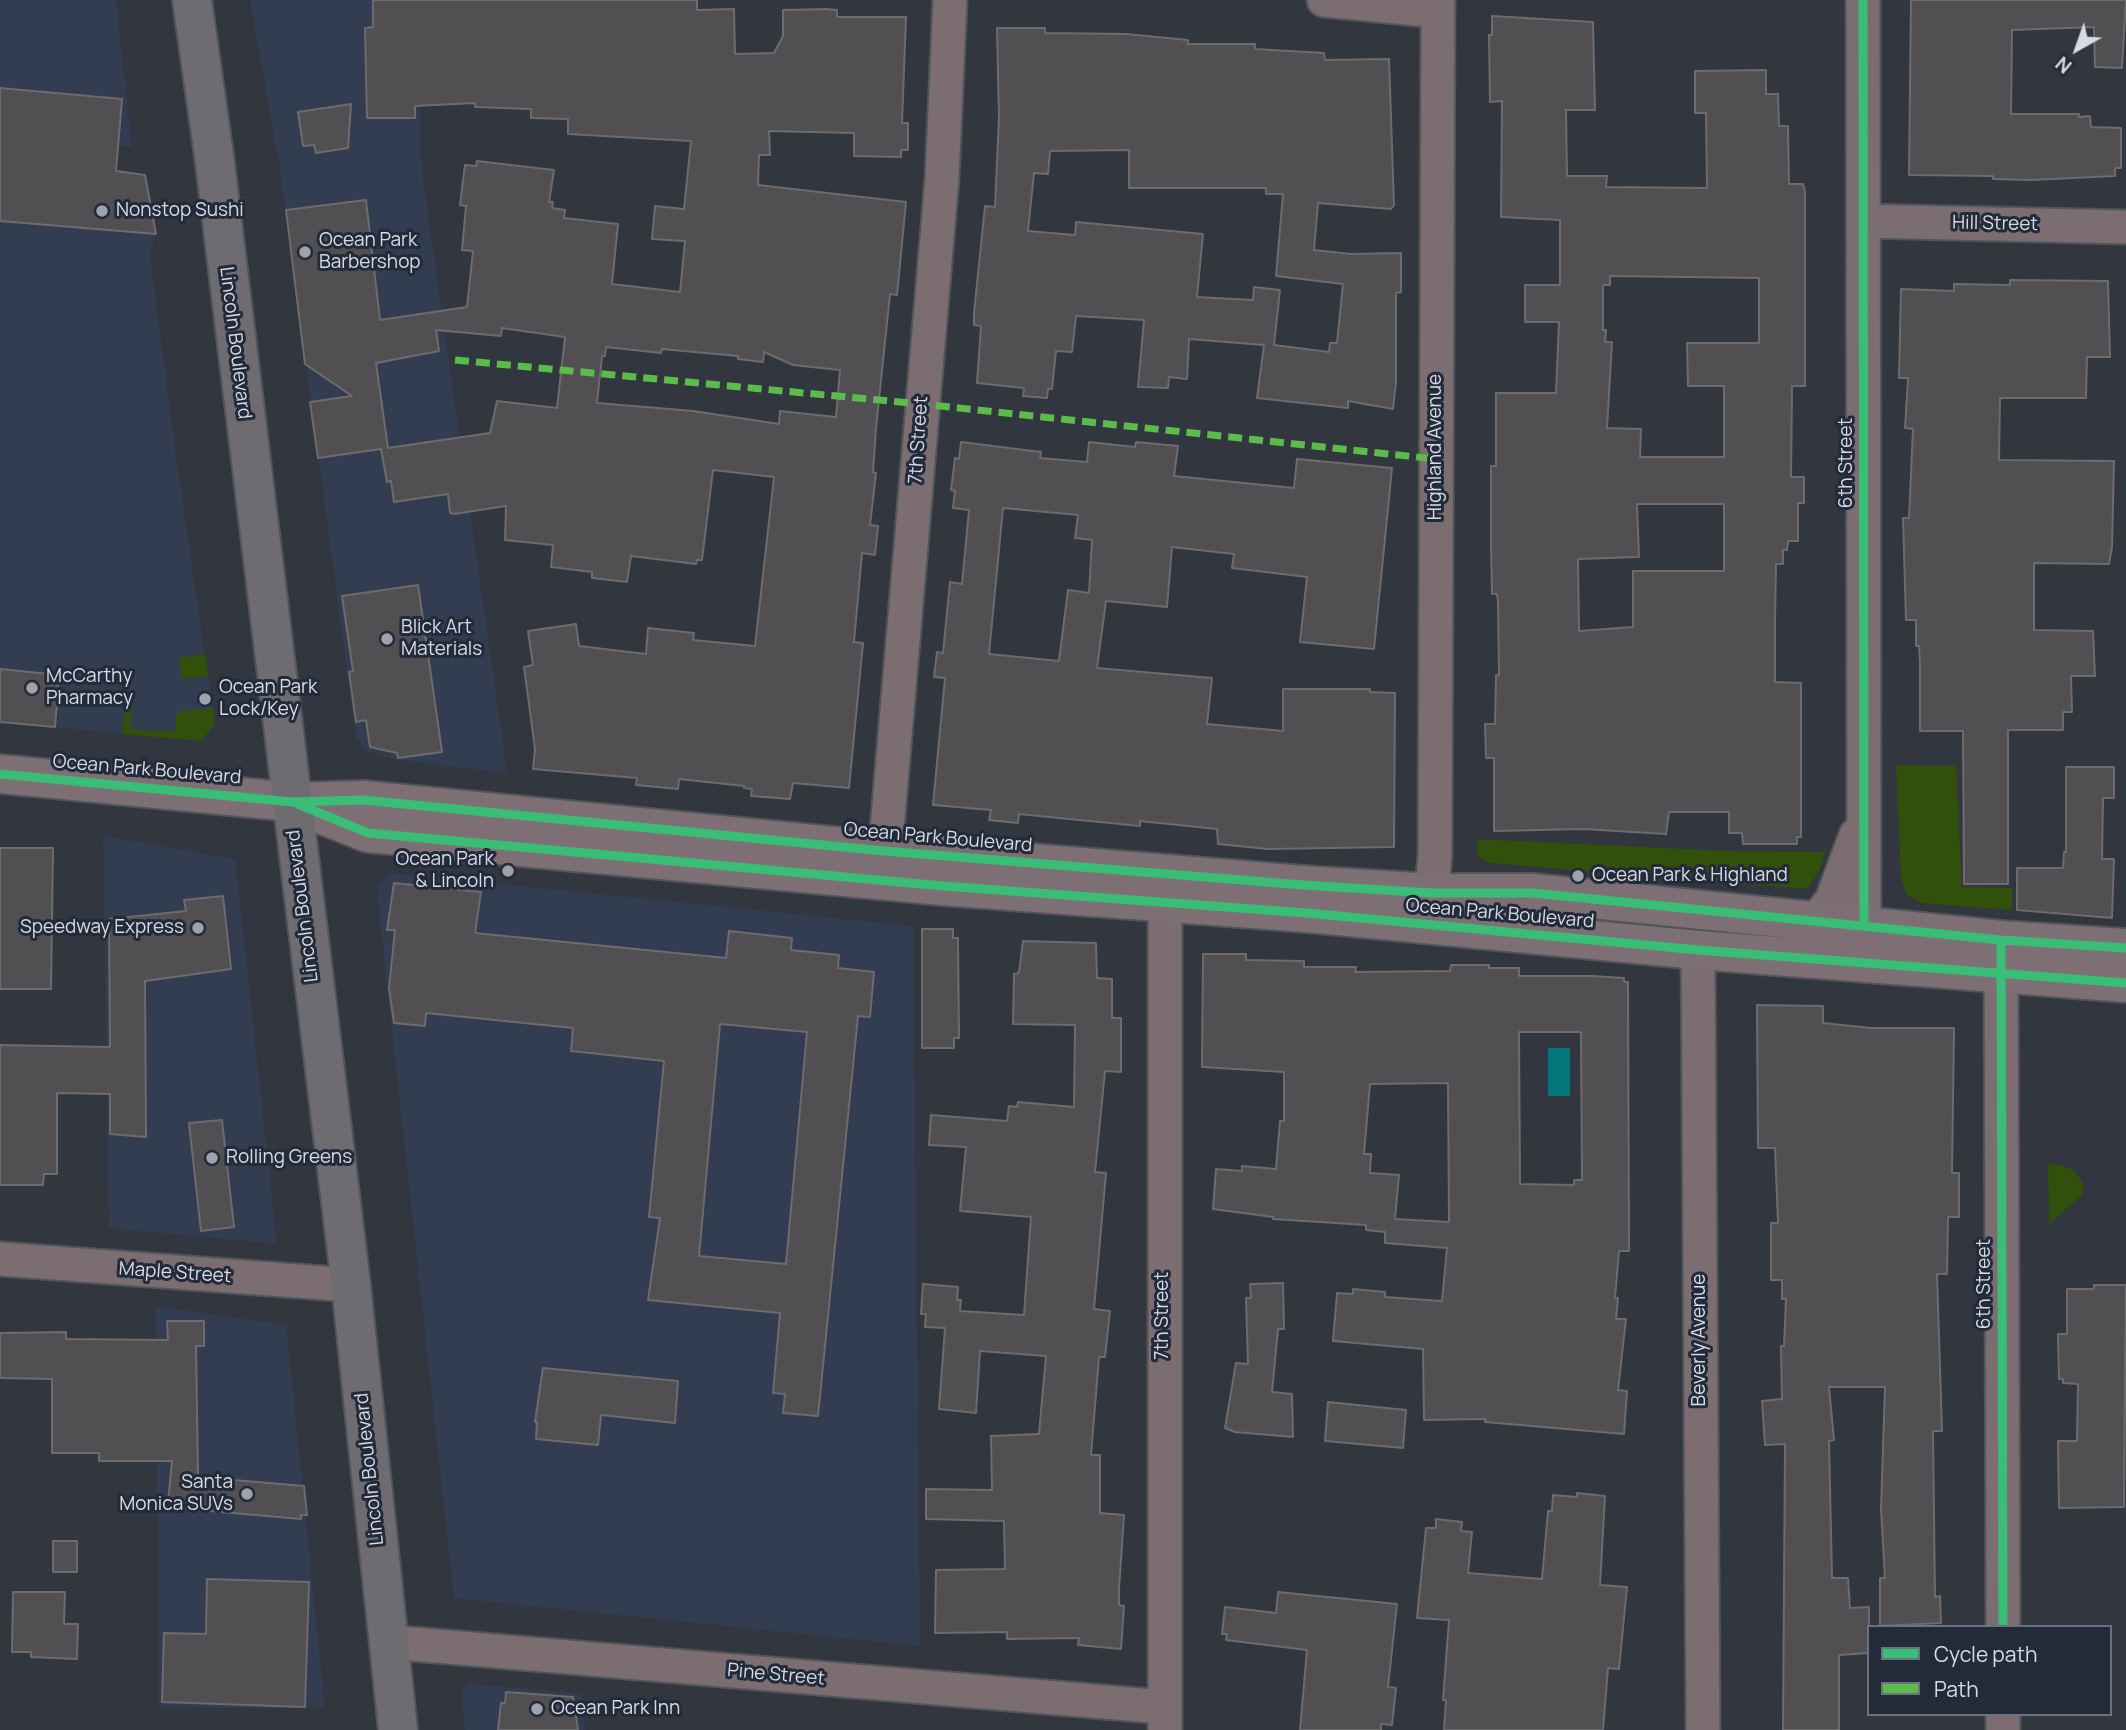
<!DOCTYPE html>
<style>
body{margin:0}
#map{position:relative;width:2126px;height:1730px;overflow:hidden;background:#32363f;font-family:Manrope,sans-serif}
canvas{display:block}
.legend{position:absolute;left:1867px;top:1625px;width:245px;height:91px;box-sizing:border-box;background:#232b3a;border:2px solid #6b727f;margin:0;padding:9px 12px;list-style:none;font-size:21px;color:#d6dce6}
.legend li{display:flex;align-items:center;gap:14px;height:35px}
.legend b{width:35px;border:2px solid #6b727f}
.north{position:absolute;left:2042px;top:14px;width:70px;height:70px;-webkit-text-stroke:5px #232b3a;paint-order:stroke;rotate:220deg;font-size:19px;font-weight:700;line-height:28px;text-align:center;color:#d6dce6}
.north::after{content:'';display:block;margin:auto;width:24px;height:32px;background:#d6dce6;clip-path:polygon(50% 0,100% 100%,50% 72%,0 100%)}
</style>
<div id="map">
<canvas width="2126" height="1730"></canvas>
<ul class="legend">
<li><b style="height:9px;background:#3abd76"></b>Cycle path</li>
<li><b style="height:9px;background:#5cbc4b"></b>Path</li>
</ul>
<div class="north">N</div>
</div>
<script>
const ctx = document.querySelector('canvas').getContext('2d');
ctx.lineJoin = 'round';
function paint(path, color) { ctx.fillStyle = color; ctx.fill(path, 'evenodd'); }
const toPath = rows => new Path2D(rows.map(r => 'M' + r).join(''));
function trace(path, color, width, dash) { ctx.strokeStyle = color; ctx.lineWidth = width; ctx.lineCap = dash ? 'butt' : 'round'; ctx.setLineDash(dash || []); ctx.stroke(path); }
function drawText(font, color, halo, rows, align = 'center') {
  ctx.font = font + ' Manrope,sans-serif'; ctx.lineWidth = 6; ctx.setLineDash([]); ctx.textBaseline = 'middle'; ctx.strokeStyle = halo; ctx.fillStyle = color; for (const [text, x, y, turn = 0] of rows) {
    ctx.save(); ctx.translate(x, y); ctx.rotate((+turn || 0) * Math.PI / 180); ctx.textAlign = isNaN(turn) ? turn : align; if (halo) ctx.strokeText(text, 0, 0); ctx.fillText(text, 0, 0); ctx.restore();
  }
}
const built = toPath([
 [0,0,116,0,132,147,0,133],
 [250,0,420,0,420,157,507,773,392,759,366,751,356,737,280,168],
 [0,160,145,175,156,234,150,254,176,458,215,724,201,741,0,722],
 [103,836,235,859,277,1244,109,1228],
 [392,873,913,926,920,1646,454,1598,380,919,378,887],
 [156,1306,286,1325,325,1708,159,1708],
 [468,1684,582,1693,585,1730,465,1730,461,1693]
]);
const green = toPath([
 [205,654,208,676,182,679,179,658],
 [132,707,130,729,175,732,176,714,180,711,213,708,215,724,201,741,122,734,124,715],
 [1896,765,1956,766,1962,887,2012,888,2012,910,1921,903,1906,894,1901,878],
 [1477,839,1727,851,1825,852,1819,872,1807,889,1490,863,1478,857],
 [2048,1163,2070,1168,2077,1174,2083,1184,2083,1194,2049,1224]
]);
const water = toPath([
 [1548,1048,1570,1048,1570,1096,1548,1096]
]);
const building = toPath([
 [373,0,697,0,697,10,734,9,735,54,774,53,783,36,783,10,827,9,837,10,837,17,906,17,902,123,908,123,908,150,901,150,901,157,854,156,854,133,769,131,770,155,759,155,758,185,906,202,897,295,890,294,876,428,873,472,876,473,870,525,878,526,875,555,862,553,854,642,863,643,849,788,793,783,790,799,751,796,752,789,744,788,744,786,679,779,678,789,636,785,637,778,533,769,535,749,524,667,533,665,528,631,576,624,579,646,646,654,648,628,694,633,693,640,755,646,774,477,713,470,702,560,697,560,696,564,631,556,627,582,592,578,592,572,551,567,553,545,505,540,506,506,454,514,450,513,448,494,394,502,391,481,387,482,381,449,318,458,310,402,352,396,305,364,286,210,366,200,380,320,467,307,473,251,462,250,466,206,460,205,465,165,476,166,477,161,554,170,549,202,553,202,552,208,565,210,564,218,618,224,612,284,680,292,685,241,652,239,655,206,684,209,691,141,568,134,568,119,531,118,531,109,475,107,475,103,415,106,415,118,367,118,365,28,373,27,373,0],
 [502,328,565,337,557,408,497,401,490,433,388,448,376,363,439,351,436,330,501,336,502,328],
 [606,347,661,353,662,349,738,356,738,359,763,362,764,352,793,365,840,370,836,417,780,411,779,424,693,411,597,403,602,356,605,356,606,347],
 [1911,0,2126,0,2122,68,2095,67,2094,27,2012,30,2011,114,2079,114,2079,117,2090,116,2091,127,2121,128,2121,168,2115,168,2115,176,2031,180,1993,179,1993,176,1909,175,1911,0],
 [1492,16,1593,22,1595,110,1566,110,1567,176,1607,176,1606,187,1707,188,1706,113,1695,113,1695,71,1766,70,1766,94,1778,94,1779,126,1788,126,1789,184,1803,184,1805,191,1805,386,1792,386,1791,477,1804,477,1804,503,1798,503,1798,541,1788,541,1787,550,1783,550,1783,564,1776,564,1775,622,1775,682,1801,683,1801,837,1797,837,1797,844,1743,844,1742,833,1729,833,1729,812,1669,812,1666,834,1583,829,1494,831,1494,758,1486,758,1485,724,1495,724,1496,675,1499,675,1498,602,1497,594,1492,594,1491,545,1491,466,1496,466,1496,393,1556,393,1559,322,1525,322,1525,285,1560,285,1560,220,1501,217,1502,101,1490,102,1489,35,1492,35,1492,16],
 [1610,276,1759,278,1759,343,1687,343,1688,386,1724,386,1724,457,1640,457,1641,429,1607,428,1612,342,1605,342,1606,330,1603,330,1603,285,1610,285,1610,276],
 [1637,504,1724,504,1724,571,1633,571,1633,627,1579,631,1578,559,1639,557,1637,504],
 [997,28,1045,28,1045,33,1126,34,1188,40,1188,44,1255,44,1255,49,1324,53,1325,60,1389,59,1394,205,1391,209,1318,203,1314,250,1351,254,1401,253,1401,292,1396,293,1396,382,1393,409,1348,401,1348,408,1257,398,1264,345,1189,339,1187,379,1169,377,1168,388,1138,387,1144,320,1076,316,1072,352,1056,351,1052,389,1048,389,1047,398,1023,396,1024,388,977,383,981,326,974,325,974,313,985,206,995,207,999,117,997,28],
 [1129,150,1129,188,1266,188,1266,194,1283,194,1276,276,1343,284,1337,343,1330,343,1329,352,1274,345,1280,290,1254,287,1253,300,1197,297,1203,234,1076,222,1075,235,1028,231,1034,173,1048,174,1050,151,1129,150],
 [0,88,122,99,116,171,145,175,156,234,0,221,0,88],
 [351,104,348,148,316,153,314,145,303,146,298,112,351,104],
 [2010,280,2108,281,2110,357,2087,357,2086,398,2000,398,1999,460,2114,461,2112,547,2109,564,2034,563,2034,630,2093,631,2095,676,2071,676,2072,712,2063,712,2063,730,2008,730,2008,884,1964,884,1963,731,1920,731,1920,664,1919,646,1916,646,1916,620,1906,620,1903,518,1909,518,1913,429,1905,428,1908,378,1899,378,1901,289,1954,291,1954,284,2010,285,2010,280],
 [961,442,1041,452,1040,458,1087,462,1089,442,1135,447,1136,442,1178,446,1174,476,1294,488,1297,459,1392,468,1374,649,1300,642,1307,577,1232,568,1234,554,1172,547,1167,607,1106,601,1097,668,1212,678,1207,724,1283,731,1283,689,1370,689,1370,692,1395,693,1394,847,1268,849,1218,844,1217,829,1140,821,1140,826,1019,814,1018,823,989,820,991,810,933,805,945,678,934,677,937,652,943,653,950,582,962,584,969,510,953,508,955,491,951,490,955,458,959,459,961,442],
 [1003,508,1078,515,1075,538,1092,540,1089,593,1068,590,1059,661,989,654,1003,508],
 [418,585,442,752,398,758,397,753,370,747,366,720,356,722,349,672,353,671,342,596,418,585],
 [0,669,59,675,55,727,0,722,0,669],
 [2066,767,2114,767,2114,798,2103,798,2102,859,2114,859,2112,918,2017,910,2017,868,2063,868,2064,852,2066,852,2066,767],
 [0,848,53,848,51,989,0,989,0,848],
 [394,883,481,892,475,933,726,958,729,931,792,938,791,950,839,955,838,968,874,972,870,1017,858,1016,818,1416,783,1413,785,1394,773,1393,780,1313,648,1300,660,1218,649,1217,664,1061,571,1051,573,1028,426,1013,425,1026,394,1023,389,988,395,930,387,930,394,883],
 [720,1024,807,1032,786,1264,699,1256,720,1024],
 [223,896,231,969,145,981,146,1137,110,1134,110,1094,57,1093,57,1174,44,1174,43,1185,0,1185,0,1045,110,1047,109,919,186,911,184,900,223,896],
 [922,929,953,929,953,938,958,938,959,1038,954,1038,954,1048,922,1048,922,929],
 [1023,941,1096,943,1097,978,1112,979,1112,1018,1121,1018,1121,1072,1105,1071,1095,1172,1106,1173,1094,1309,1110,1311,1105,1357,1099,1357,1091,1455,1100,1455,1100,1513,1124,1515,1119,1589,1119,1605,1124,1606,1121,1649,1078,1645,1079,1638,1007,1639,1007,1632,935,1633,936,1570,1005,1569,1004,1521,926,1519,926,1489,992,1490,991,1436,1039,1434,1046,1356,980,1351,976,1413,939,1409,945,1328,925,1327,926,1314,921,1314,923,1284,958,1287,957,1300,961,1300,960,1311,1024,1315,1031,1217,960,1211,966,1147,929,1145,931,1115,1007,1121,1009,1106,1017,1107,1018,1102,1074,1107,1075,1025,1013,1024,1014,974,1019,973,1023,941],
 [1203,954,1246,954,1246,960,1304,961,1304,967,1356,967,1355,972,1450,971,1451,965,1489,965,1489,968,1519,968,1519,976,1592,976,1624,978,1624,982,1628,982,1629,1251,1619,1251,1615,1298,1618,1298,1616,1319,1626,1319,1618,1390,1627,1391,1624,1434,1485,1422,1486,1419,1424,1420,1423,1349,1333,1341,1337,1293,1353,1294,1353,1289,1385,1292,1385,1297,1442,1301,1447,1248,1385,1243,1385,1232,1366,1230,1366,1225,1273,1219,1273,1217,1213,1209,1216,1169,1242,1171,1242,1166,1276,1169,1280,1121,1284,1121,1284,1072,1202,1067,1203,954],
 [1519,1032,1581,1032,1582,1180,1574,1180,1574,1185,1520,1184,1519,1032],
 [1448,1083,1449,1222,1395,1219,1399,1175,1370,1173,1371,1154,1364,1154,1370,1084,1448,1083],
 [1757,1005,1823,1006,1823,1023,1871,1028,1954,1028,1952,1173,1959,1173,1959,1217,1948,1217,1947,1274,1937,1274,1942,1431,1933,1431,1935,1597,1940,1596,1941,1623,1880,1626,1880,1578,1885,1578,1881,1509,1885,1387,1829,1387,1834,1440,1829,1441,1832,1578,1848,1578,1850,1608,1869,1607,1869,1653,1839,1655,1839,1730,1783,1730,1785,1444,1765,1445,1762,1401,1782,1399,1781,1346,1784,1346,1786,1299,1782,1299,1782,1280,1771,1280,1771,1223,1778,1223,1775,1148,1758,1148,1757,1005],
 [222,1120,234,1227,201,1231,189,1123,222,1120],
 [1283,1283,1284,1329,1278,1329,1272,1392,1292,1394,1293,1437,1235,1432,1225,1428,1236,1363,1248,1364,1246,1298,1251,1298,1250,1284,1283,1283],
 [2094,1285,2126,1285,2124,1507,2059,1508,2058,1441,2077,1441,2078,1384,2063,1383,2063,1379,2059,1379,2058,1334,2067,1334,2067,1289,2094,1289,2094,1285],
 [167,1321,204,1321,204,1346,196,1346,198,1477,304,1486,307,1515,301,1515,301,1519,175,1508,175,1503,168,1503,172,1461,99,1461,99,1453,52,1453,52,1379,0,1378,0,1333,66,1332,66,1339,168,1340,167,1321],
 [543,1368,678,1381,675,1423,601,1415,598,1445,536,1439,537,1422,535,1422,543,1368],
 [1328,1402,1406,1410,1403,1448,1325,1441,1328,1402],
 [1577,1493,1605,1496,1600,1585,1627,1587,1619,1669,1608,1668,1603,1730,1444,1730,1446,1700,1443,1700,1449,1620,1417,1618,1426,1528,1436,1528,1436,1519,1462,1522,1461,1531,1472,1532,1468,1573,1542,1579,1548,1511,1552,1511,1553,1495,1577,1497,1577,1493],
 [53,1541,77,1541,77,1572,53,1572,53,1541],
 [207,1579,309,1582,305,1707,162,1702,164,1633,206,1634,207,1579],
 [13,1592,65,1592,64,1624,78,1624,77,1659,31,1657,31,1652,12,1652,13,1592],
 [1278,1592,1397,1604,1388,1687,1396,1688,1392,1725,1381,1724,1381,1730,1300,1730,1307,1650,1226,1640,1227,1634,1222,1634,1225,1607,1276,1613,1278,1592],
 [506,1692,573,1697,578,1730,498,1730,501,1703,505,1703,506,1692]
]);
const street = toPath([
 [1324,0,1438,11],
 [1863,0,1864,926],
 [1864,221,2126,227],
 [883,877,942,178,950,0],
 [1432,893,1435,853,1438,0],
 [1816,920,1832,900,1856,835],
 [2001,947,2003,1627],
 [1698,950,1703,1730],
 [0,1259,351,1285],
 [388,1642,1164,1707],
 [2003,1714,2003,1730],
 [1165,1730,1165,902]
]);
const secondary = toPath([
 [0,774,292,802,363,800,884,851,1303,885,1432,893,1533,893,2001,940,2126,948],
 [303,807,368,833,943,886,1307,913,1698,950,2126,983]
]);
const highway = toPath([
 [192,0,215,163,351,1285,398,1730]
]);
const quiet = toPath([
 [455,360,921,404,1436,459]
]);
const cycleway = toPath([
 [1863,0,1864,926],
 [0,774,292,802,363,800,884,851,1303,885,1432,893,1533,893,2001,940,2126,948],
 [298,804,368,833,943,886,1307,913,1698,950,2126,983],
 [2001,940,2003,1627]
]);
const markers = [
 [102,211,7,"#9da2ac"],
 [305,252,7,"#9da2ac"],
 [387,639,7,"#9da2ac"],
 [32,688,7,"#9da2ac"],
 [205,699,7,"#9da2ac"],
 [508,871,7,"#9da2ac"],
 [1578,876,7,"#9da2ac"],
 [198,928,7,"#9da2ac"],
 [212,1158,7,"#9da2ac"],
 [247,1494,7,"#9da2ac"],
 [537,1709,7,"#9da2ac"]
];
const poiNames = [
 ["Nonstop Sushi",116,211],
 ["Ocean Park",319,241],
 ["Barbershop",319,263],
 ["Blick Art",401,628],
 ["Materials",401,650],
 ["McCarthy",46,677],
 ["Pharmacy",46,699],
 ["Ocean Park",219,688],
 ["Lock/Key",219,710],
 ["Ocean Park",494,860,"right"],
 ["& Lincoln",494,882,"right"],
 ["Ocean Park & Highland",1592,876],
 ["Speedway Express",184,928,"right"],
 ["Rolling Greens",226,1158],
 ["Santa",233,1483,"right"],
 ["Monica SUVs",233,1505,"right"],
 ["Ocean Park Inn",551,1709]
];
const streetNames = [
 ["Hill Street",1995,224,1],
 ["Lincoln Boulevard",235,343,83],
 ["7th Street",919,440,-86],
 ["Highland Avenue",1436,447,-90],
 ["6th Street",1847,463,-90],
 ["Ocean Park Boulevard",147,770,5],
 ["Ocean Park Boulevard",938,838,5],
 ["Lincoln Boulevard",303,906,-97],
 ["Ocean Park Boulevard",1500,914,5],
 ["Maple Street",175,1273,4],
 ["6th Street",1985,1284,-90],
 ["7th Street",1163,1316,-90],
 ["Beverly Avenue",1700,1340,-90],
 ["Lincoln Boulevard",370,1469,-96],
 ["Pine Street",776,1675,5]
];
paint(built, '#333d51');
paint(green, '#30500b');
paint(water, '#04777c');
paint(building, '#514f52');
trace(building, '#6e6b6e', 2);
trace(street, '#50555c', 37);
trace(secondary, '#50555c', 42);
trace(highway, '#50555c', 42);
trace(street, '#7c6d71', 33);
trace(secondary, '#7e6f75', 38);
trace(highway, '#6e6b71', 38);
trace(quiet, '#5cbc4b', 7, [14, 7]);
trace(cycleway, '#3abd76', 9);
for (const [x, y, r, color] of markers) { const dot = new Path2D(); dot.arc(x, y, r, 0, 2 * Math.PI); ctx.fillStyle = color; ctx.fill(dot); trace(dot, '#232b3a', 2.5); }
drawText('19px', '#d6dce6', '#232b3a', poiNames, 'left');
drawText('19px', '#d6dce6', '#232b3a', streetNames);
</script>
